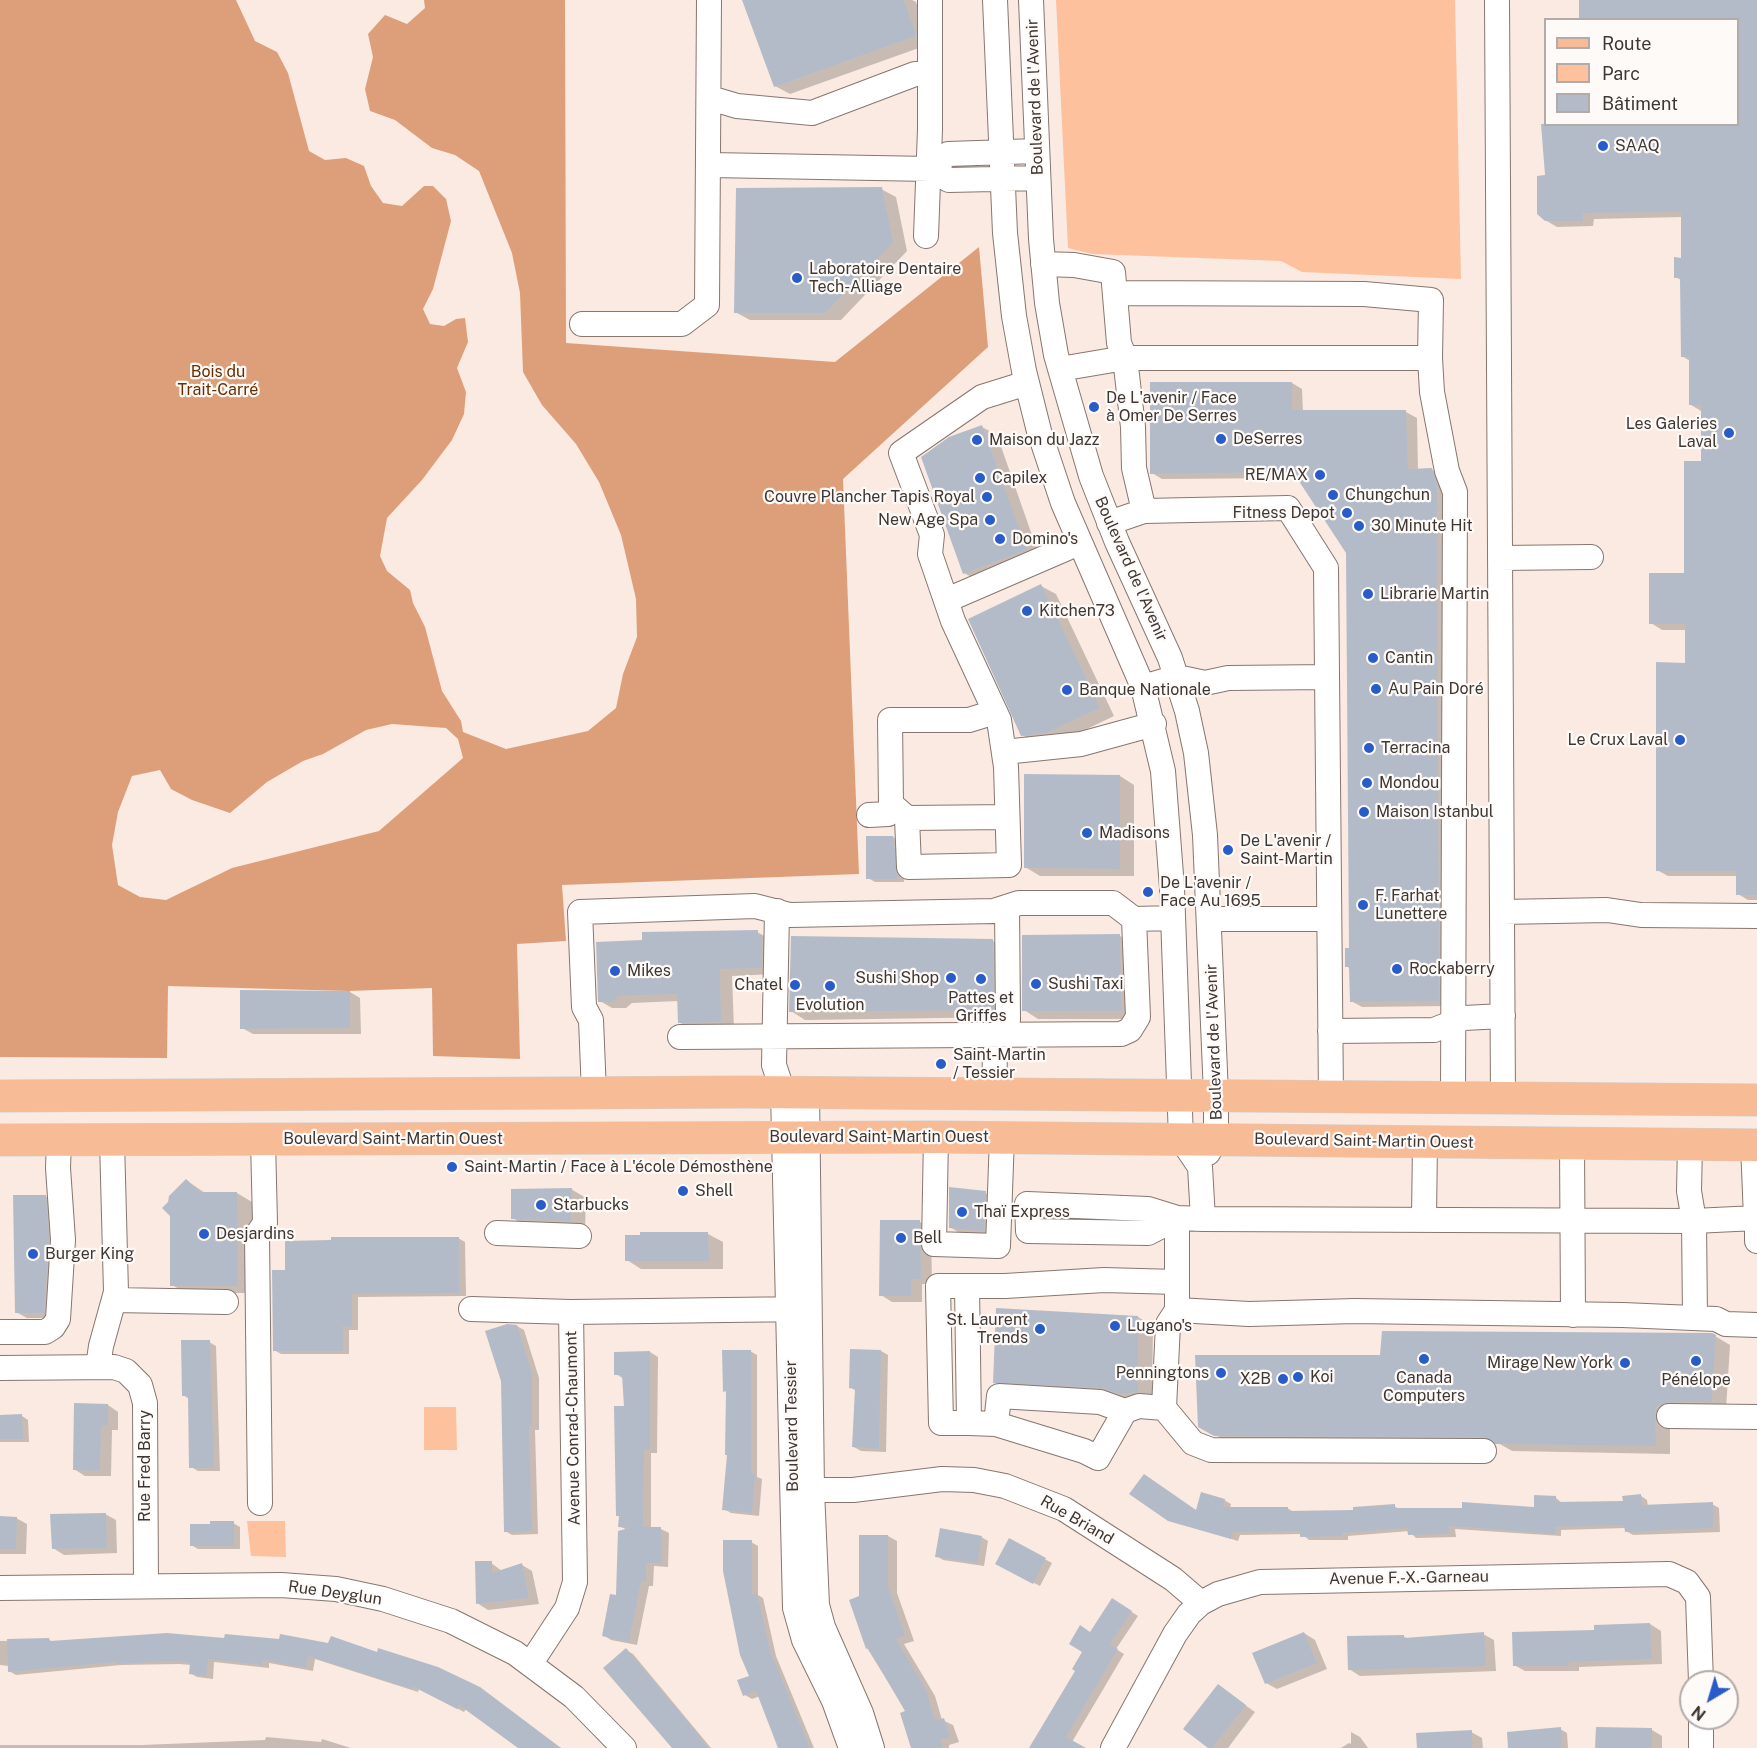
<!DOCTYPE html>
<meta charset="utf-8">
<style>
body{margin:0}
#map{position:relative;width:1757px;height:1748px;overflow:hidden;background:#fbeae1;font-family:"Public Sans",sans-serif}
canvas{display:block}
.legend{position:absolute;left:1544px;top:18px;width:195px;height:108px;box-sizing:border-box;background:#fefaf8;border:2px solid #b1acaa;margin:0;padding:8px 10px;list-style:none;font-size:18px;color:#3e3734}
.legend li{display:flex;align-items:center;gap:12px;height:30px}
.legend b{width:30px;border:2px solid #b1acaa}
.north{position:absolute;left:1679px;top:1670px;width:60px;height:60px;box-sizing:border-box;background:#fefaf8;border:2px solid #b1acaa;border-radius:50%;rotate:218deg;font-size:16px;font-weight:700;line-height:24px;text-align:center;color:#3e3734}
.north::after{content:'';display:block;margin:auto;width:21px;height:27px;background:#285cc9;clip-path:polygon(50% 0,100% 100%,50% 72%,0 100%)}
</style>
<div id="map">
<canvas width="1757" height="1748"></canvas>
<ul class="legend">
<li><b style="height:8px;background:#f7bb95"></b>Route</li>
<li><b style="height:16px;background:#fec19e"></b>Parc</li>
<li><b style="height:16px;background:#b3bbc9"></b>Bâtiment</li>
</ul>
<div class="north">N</div>
</div>
<script>
const ctx = document.querySelector('canvas').getContext('2d');
ctx.lineJoin = 'round';
function paint(path, color) { ctx.fillStyle = color; ctx.fill(path, 'evenodd'); }
const toPath = rows => new Path2D(rows.map(r => 'M' + r).join(''));
function trace(path, color, width, dash) { ctx.strokeStyle = color; ctx.lineWidth = width; ctx.lineCap = dash ? 'butt' : 'round'; ctx.setLineDash(dash || []); ctx.stroke(path); }
function drawText(font, color, halo, rows, align = 'center') {
  ctx.font = font + ' "Public Sans",sans-serif'; ctx.lineWidth = 4.5; ctx.setLineDash([]); ctx.textBaseline = 'middle'; ctx.strokeStyle = halo; ctx.fillStyle = color; for (const [text, x, y, turn = 0] of rows) {
    ctx.save(); ctx.translate(x, y); ctx.rotate((+turn || 0) * Math.PI / 180); ctx.textAlign = isNaN(turn) ? turn : align; if (halo) ctx.strokeText(text, 0, 0); ctx.fillText(text, 0, 0); ctx.restore();
  }
}
const green = toPath([
 [1056,0,1455,0,1461,279,1302,272,1281,261,1092,254,1068,248],
 [424,1407,456,1407,457,1450,424,1450],
 [247,1521,285,1521,286,1557,251,1556]
]);
const forest = toPath([
 [0,0,236,0,255,41,277,52,288,73,309,151,325,160,346,158,364,166,371,186,383,203,402,206,424,186,433,186,446,199,451,221,433,289,423,309,430,324,444,326,456,319,465,318,468,342,457,368,466,392,464,414,452,440,422,480,387,518,380,556,387,571,410,590,413,603,425,627,442,691,461,721,463,732,506,749,588,731,616,708,623,674,637,637,636,599,621,535,599,482,576,444,542,405,523,372,520,293,512,253,479,171,455,155,432,148,395,120,370,111,365,89,373,57,368,34,385,15,407,24,425,8,424,0,565,0,566,343,835,362,979,247,988,347,843,479,859,874,562,885,566,941,517,944,520,1059,433,1056,432,988,348,991,168,986,167,1058,0,1057],
 [392,724,446,728,458,739,463,758,379,831,232,868,166,900,140,897,118,885,112,845,118,812,132,776,160,770,171,789,192,800,230,813,267,782,303,761,323,754,366,730]
]);
const shadow = toPath([
 [754,0,912,0,916,2,930,44,790,94,775,86],
 [1580,0,1757,0,1757,900,1748,900,1738,894,1737,876,1668,876,1657,870,1687,664,1687,630,1662,630,1651,623,1686,574,1703,462,1701,411,1691,405,1690,361,1682,356,1682,281,1676,277,1682,259,1683,217,1594,219,1593,226,1557,227,1545,220,1547,177,1543,128,1546,113,1546,124,1738,124,1738,20],
 [881,189,896,197,907,251,841,320,750,320,735,312],
 [1292,383,1302,389,1303,412,1406,412,1417,418,1418,470,1432,470,1443,476,1448,492,1449,1006,1362,1007,1351,1001,1351,969,1346,966,1350,949,1347,553,1298,478,1162,479,1152,473],
 [982,427,997,435,1040,558,979,581,964,573],
 [1041,586,1056,594,1114,716,1062,741,1037,743,1022,735],
 [1120,776,1134,785,1134,876,1040,876,1025,867],
 [893,837,900,841,904,882,875,882,868,878],
 [757,932,770,939,774,974,732,976,734,1029,692,1030,679,1022,679,1001,632,1003,626,1008,612,1008,600,1001],
 [1120,936,1135,944,1135,1019,1038,1019,1024,1010],
 [993,941,1007,949,1008,1017,805,1020,791,1011],
 [350,992,360,998,361,1034,253,1034,242,1028],
 [186,1180,205,1193,237,1193,252,1202,252,1293,186,1293,172,1285],
 [571,1189,586,1198,585,1229,527,1227,513,1218],
 [985,1193,996,1199,995,1237,961,1234,950,1227],
 [45,1196,56,1202,55,1318,27,1318,16,1312],
 [920,1222,931,1228,932,1284,922,1284,922,1302,892,1302,881,1295],
 [641,1234,708,1234,723,1242,723,1269,641,1269,627,1260],
 [458,1238,465,1242,466,1296,358,1297,358,1330,349,1330,349,1354,281,1354,274,1350,287,1271],
 [997,1309,1138,1317,1153,1326,1152,1400,1136,1402,1117,1395,1009,1391,995,1382],
 [517,1326,524,1330,539,1378,539,1430,535,1430,538,1534,512,1535,505,1531,502,1381],
 [1715,1336,1730,1345,1726,1410,1670,1415,1670,1454,1512,1451,1500,1444,1230,1443,1199,1426,1381,1357],
 [209,1342,216,1346,220,1471,198,1471,191,1467,189,1399,183,1395],
 [750,1351,757,1355,757,1477,762,1479,759,1516,731,1513,724,1509,729,1455,728,1392,725,1391],
 [881,1351,888,1355,886,1452,861,1451,854,1447,856,1391,850,1387],
 [650,1352,658,1357,657,1453,651,1453,651,1528,661,1529,669,1533,668,1567,654,1566,653,1586,649,1586,637,1645,611,1640,603,1635,618,1597,627,1530,620,1526,620,1517,617,1515,625,1407,624,1379,616,1374,615,1353],
 [108,1405,118,1412,118,1430,112,1430,111,1476,85,1476,74,1469],
 [0,1416,22,1416,28,1420,29,1442,0,1442],
 [1641,1496,1647,1500,1648,1507,1712,1504,1719,1508,1720,1532,1633,1535,1626,1531,1626,1528,1561,1530,1561,1536,1455,1529,1456,1537,1416,1538,1409,1531,1348,1536,1348,1540,1309,1540,1302,1534,1240,1535,1238,1541,1169,1520,1224,1500,1231,1504,1230,1509,1287,1508,1294,1512,1355,1511,1394,1506,1401,1510,1536,1508,1555,1497,1562,1503,1624,1502],
 [105,1514,116,1520,117,1553,64,1555,53,1548],
 [0,1518,16,1518,27,1524,26,1554,0,1554],
 [233,1523,240,1527,240,1549,198,1549,191,1545],
 [888,1536,897,1541,897,1593,914,1641,904,1644,935,1696,942,1720,953,1725,959,1742,949,1745,949,1748,913,1748,907,1712,867,1648,860,1597],
 [981,1537,988,1541,984,1566,943,1560,937,1556],
 [1009,1540,1052,1563,1040,1586,997,1564],
 [751,1542,758,1546,758,1595,763,1598,776,1656,814,1748,779,1748,760,1696,752,1699,745,1695,751,1677],
 [491,1563,502,1571,522,1565,532,1571,539,1604,488,1610,477,1603],
 [1119,1604,1138,1616,1116,1649,1124,1654,1072,1742,1072,1748,1032,1748,1077,1670,1091,1634],
 [1650,1624,1661,1631,1662,1664,1579,1667,1579,1671,1525,1671,1514,1665,1596,1632,1596,1626],
 [1304,1633,1315,1640,1327,1669,1277,1689,1266,1683],
 [1483,1634,1494,1640,1496,1671,1360,1676,1349,1669,1403,1636,1408,1639],
 [49,1640,54,1642,329,1644,561,1748,519,1748,466,1709,464,1712,419,1689,418,1692,315,1659,313,1671,269,1663,269,1668,214,1662,213,1679,197,1677,190,1673,191,1665,179,1664,121,1665,16,1675,9,1671,9,1666,0,1665,0,1641],
 [626,1650,633,1654,711,1748,676,1748],
 [1218,1686,1255,1712,1228,1748,1211,1748],
 [1560,1729,1567,1733,1568,1748,1509,1748],
 [1652,1730,1662,1736,1662,1748,1597,1748],
 [1351,1732,1360,1737,1368,1748,1341,1748,1349,1743,1351,1744],
 [1471,1732,1482,1738,1483,1748,1418,1748],
 [266,1737,321,1742,322,1739,351,1748,0,1748,0,1745,142,1745,265,1740]
]);
const building = toPath([
 [742,0,904,0,916,36,774,87],
 [1579,0,1757,0,1757,895,1736,895,1736,871,1656,871,1656,662,1685,663,1685,624,1649,624,1649,573,1684,573,1684,461,1701,461,1701,405,1689,405,1689,357,1681,357,1680,278,1674,278,1674,257,1681,258,1681,212,1583,213,1583,221,1545,221,1537,214,1537,176,1545,175,1541,124,1737,124,1737,20,1579,20],
 [882,187,893,243,825,313,734,313,736,188],
 [1150,382,1292,382,1292,410,1406,410,1408,469,1432,468,1437,485,1439,1001,1350,1002,1349,967,1345,967,1345,948,1349,948,1346,553,1293,472,1150,474],
 [982,425,1027,550,963,574,921,457,949,437],
 [1041,584,1100,708,1046,733,1021,736,968,619],
 [1024,774,1120,775,1120,869,1024,868],
 [866,836,893,836,898,879,866,879],
 [758,930,758,935,762,935,762,968,720,969,721,1022,678,1023,677,994,618,996,613,1002,598,1002,596,942,642,940,642,932],
 [1120,934,1121,1011,1022,1011,1022,935],
 [791,936,993,939,994,1010,789,1012],
 [240,990,350,991,350,1028,240,1029],
 [186,1179,200,1192,237,1192,238,1286,170,1286,170,1216,162,1208,168,1202,169,1196],
 [949,1187,986,1191,984,1231,949,1228],
 [572,1188,571,1221,511,1219,511,1189],
 [13,1195,46,1195,49,1240,44,1313,15,1313],
 [880,1220,920,1220,921,1279,911,1279,911,1296,879,1296],
 [640,1232,708,1232,709,1261,625,1261,625,1235,640,1235],
 [331,1237,459,1237,459,1293,352,1294,352,1327,343,1326,343,1351,273,1351,272,1270,285,1270,285,1241,331,1240],
 [996,1308,1138,1316,1138,1392,1120,1394,1101,1388,993,1383],
 [507,1324,517,1325,532,1373,532,1426,529,1426,532,1531,504,1532,501,1381,485,1331],
 [1382,1331,1712,1333,1716,1335,1712,1402,1669,1402,1655,1407,1656,1446,1496,1444,1484,1437,1214,1436,1198,1427,1195,1355,1380,1355],
 [181,1340,210,1340,214,1468,189,1468,188,1396,182,1396],
 [850,1349,881,1350,879,1449,852,1447,855,1389,849,1388],
 [722,1350,751,1350,751,1473,755,1474,752,1513,722,1510,727,1455,725,1455,726,1391,723,1392],
 [650,1351,650,1449,644,1450,643,1527,661,1527,661,1563,646,1563,646,1582,641,1582,629,1642,602,1636,610,1594,616,1595,618,1531,629,1528,618,1527,619,1516,616,1516,614,1406,624,1406,622,1375,614,1375,614,1352],
 [74,1403,108,1404,108,1425,101,1425,100,1471,73,1470],
 [22,1414,23,1439,0,1439,0,1415],
 [1144,1474,1196,1510,1201,1492,1225,1499,1223,1507,1288,1507,1288,1511,1353,1510,1353,1507,1395,1504,1395,1508,1462,1508,1462,1502,1534,1507,1534,1495,1556,1496,1556,1502,1623,1501,1622,1496,1641,1494,1642,1505,1713,1502,1713,1528,1625,1532,1624,1525,1555,1527,1555,1534,1449,1526,1449,1534,1408,1535,1407,1528,1342,1533,1342,1536,1300,1537,1300,1531,1233,1532,1231,1539,1168,1521,1129,1494],
 [106,1513,107,1548,52,1549,50,1514],
 [0,1516,17,1517,16,1549,0,1549],
 [210,1521,234,1521,234,1546,190,1546,190,1524,210,1524],
 [940,1528,982,1536,977,1563,935,1557],
 [859,1535,888,1535,888,1587,905,1636,896,1639,926,1690,935,1721,944,1718,950,1737,940,1740,943,1748,911,1748,900,1713,905,1711,868,1648,866,1649,849,1600,859,1596],
 [1009,1538,1046,1558,1033,1584,995,1564],
 [723,1540,752,1540,752,1594,757,1593,770,1651,810,1748,778,1748,756,1691,743,1696,737,1680,749,1676,740,1655,723,1571],
 [475,1561,492,1561,492,1573,522,1563,529,1598,476,1604],
 [1112,1598,1132,1611,1110,1644,1118,1649,1066,1737,1086,1748,1029,1748,1075,1671,1072,1669,1082,1652,1069,1644,1080,1625,1090,1632],
 [1650,1623,1652,1659,1569,1662,1569,1666,1513,1666,1512,1632,1594,1630,1594,1625],
 [1304,1632,1317,1663,1265,1684,1252,1653],
 [1484,1632,1486,1666,1348,1670,1347,1636,1404,1635,1404,1638],
 [167,1633,224,1638,225,1634,279,1639,280,1634,328,1643,331,1636,377,1652,378,1648,438,1667,480,1687,561,1748,518,1748,459,1705,457,1709,412,1686,411,1689,308,1656,306,1668,263,1660,262,1665,208,1659,206,1676,189,1674,190,1663,171,1661,116,1664,116,1662,8,1672,7,1639,49,1638,50,1641],
 [626,1648,698,1734,708,1748,672,1748,603,1668],
 [1218,1684,1246,1705,1212,1748,1208,1748,1183,1729],
 [1561,1727,1562,1748,1508,1748,1507,1732],
 [1596,1727,1652,1728,1652,1748,1595,1748],
 [1472,1730,1472,1748,1417,1748,1416,1733]
]);
const minor = toPath([
 [995,0,1005,233,1014,316,1024,371,1039,431,1063,503,1143,687,1163,771,1172,888,1181,1139,1200,1167,1203,1219],
 [1031,0,1041,239,1047,303,1056,355,1091,476,1117,542,1170,658,1187,711,1196,753,1205,835,1216,1095,1216,1139,1208,1153],
 [1497,0,1503,1097],
 [710,98,737,106,812,113,915,74,930,74],
 [1037,151,948,154,930,169,949,180,1038,178],
 [710,165,930,169],
 [926,236,930,129,930,0],
 [1043,264,1074,265,1113,272,1119,343,1125,358,1133,427,1134,468,1144,511],
 [1115,293,1364,294,1431,300,1430,358],
 [582,324,682,324,707,305,709,0],
 [1060,369,1125,358,1430,358,1432,392,1447,471,1455,492,1453,1097],
 [1109,523,1144,511,1288,508,1326,568,1331,1096],
 [1500,558,1591,557],
 [947,600,1079,543],
 [1143,687,1177,677,1205,683,1228,678,1327,677],
 [995,712,969,720,890,720,891,804,907,818,1007,817],
 [1004,752,1081,744,1154,724],
 [869,815,888,814,894,807],
 [907,818,909,867,1009,865,1006,767,999,720,953,621,930,554,932,535,901,453,982,397,1027,383],
 [777,911,774,1065,783,1092,795,1608,804,1640,834,1701,851,1748],
 [1502,912,1607,910,1641,915,1757,916],
 [1209,919,1329,919],
 [1330,1031,1434,1030,1464,1018,1503,1016],
 [680,1037,1121,1034,1130,1030,1138,1017,1134,919],
 [807,1092,812,1490,817,1605,823,1627,861,1713,872,1748],
 [994,1092,995,1053,1008,1020,1007,907],
 [594,1093,591,1020,584,1007,580,912,755,906,790,915,994,911,1019,903,1113,903,1134,919,1173,918],
 [936,1137,934,1244,998,1246,1002,1137],
 [1572,1144,1573,1315],
 [1690,1145,1689,1191,1694,1221,1695,1318],
 [1177,1218,1148,1233,1028,1231,1027,1204,1148,1209,1177,1218,1203,1219,1694,1221,1756,1218,1753,1145],
 [1177,1218,1177,1310,1168,1324,1164,1408,1193,1443,1211,1450,1484,1451],
 [1757,1218,1757,1241],
 [1424,1219,1425,1142],
 [497,1233,579,1236],
 [967,1286,938,1286,941,1423,969,1423],
 [114,1300,226,1302],
 [471,1309,571,1312],
 [1177,1310,1249,1314,1355,1311,1623,1315,1716,1319,1726,1324,1757,1325],
 [0,1332,45,1332,53,1327,58,1319,63,1240,58,1168,59,1140],
 [98,1367,101,1346,116,1292,112,1140],
 [0,1368,114,1367,126,1371,140,1385,145,1403,146,1585],
 [1164,1408,1139,1406,1125,1411,1098,1458,1084,1451,996,1424,969,1423,967,1286,1005,1286,1104,1280,1177,1282],
 [1669,1416,1757,1417],
 [996,1424,999,1396,1100,1402,1125,1411],
 [798,1490,853,1490,942,1479,974,1480,1005,1486,1064,1509,1173,1579,1201,1603],
 [260,1503,257,1235,265,1223,263,1140],
 [0,1588,281,1585,336,1589,383,1599,451,1621,515,1653,574,1697,624,1748],
 [531,1663,567,1608,575,1582,571,1312,805,1309],
 [1701,1718,1701,1748],
 [1113,1748,1175,1634,1189,1614,1201,1603,1218,1594,1260,1582,1669,1574,1687,1582,1698,1597,1701,1682]
]);
const major = toPath([
 [0,1096,746,1092,1757,1100],
 [0,1140,936,1137,1757,1145]
]);
const markers = [
 [1603,146,6,"#285cc9"],
 [797,278,6,"#285cc9"],
 [1094,407,6,"#285cc9"],
 [1729,433,6,"#285cc9"],
 [1221,439,6,"#285cc9"],
 [977,440,6,"#285cc9"],
 [1320,475,6,"#285cc9"],
 [980,478,6,"#285cc9"],
 [1333,495,6,"#285cc9"],
 [987,497,6,"#285cc9"],
 [1347,513,6,"#285cc9"],
 [990,520,6,"#285cc9"],
 [1359,526,6,"#285cc9"],
 [1000,539,6,"#285cc9"],
 [1368,594,6,"#285cc9"],
 [1027,611,6,"#285cc9"],
 [1373,658,6,"#285cc9"],
 [1376,689,6,"#285cc9"],
 [1067,690,6,"#285cc9"],
 [1680,740,6,"#285cc9"],
 [1369,748,6,"#285cc9"],
 [1367,783,6,"#285cc9"],
 [1364,812,6,"#285cc9"],
 [1087,833,6,"#285cc9"],
 [1228,850,6,"#285cc9"],
 [1148,892,6,"#285cc9"],
 [1363,905,6,"#285cc9"],
 [1397,969,6,"#285cc9"],
 [615,971,6,"#285cc9"],
 [951,978,6,"#285cc9"],
 [981,979,6,"#285cc9"],
 [1036,984,6,"#285cc9"],
 [795,985,6,"#285cc9"],
 [830,986,6,"#285cc9"],
 [941,1064,6,"#285cc9"],
 [452,1167,6,"#285cc9"],
 [683,1191,6,"#285cc9"],
 [541,1205,6,"#285cc9"],
 [962,1212,6,"#285cc9"],
 [204,1234,6,"#285cc9"],
 [901,1238,6,"#285cc9"],
 [33,1254,6,"#285cc9"],
 [1115,1326,6,"#285cc9"],
 [1040,1329,6,"#285cc9"],
 [1424,1359,6,"#285cc9"],
 [1696,1361,6,"#285cc9"],
 [1625,1363,6,"#285cc9"],
 [1221,1373,6,"#285cc9"],
 [1298,1377,6,"#285cc9"],
 [1283,1379,6,"#285cc9"]
];
const streetNames = [
 ["Boulevard de l'Avenir",1035,97,-92],
 ["Boulevard de l'Avenir",1131,569,66],
 ["Boulevard de l'Avenir",1214,1042,-92],
 ["Boulevard Saint-Martin Ouest",879,1137],
 ["Boulevard Saint-Martin Ouest",393,1139],
 ["Boulevard Saint-Martin Ouest",1364,1141,1],
 ["Boulevard Tessier",792,1426,-91],
 ["Avenue Conrad-Chaumont",573,1428,-91],
 ["Rue Fred Barry",145,1466,-90],
 ["Rue Briand",1077,1520,30],
 ["Avenue F.-X.-Garneau",1409,1578,-1],
 ["Rue Deyglun",335,1593,8]
];
const poiNames = [
 ["SAAQ",1615,146],
 ["Laboratoire Dentaire",809,269],
 ["Tech-Alliage",809,287],
 ["De L'avenir / Face",1106,398],
 ["à Omer De Serres",1106,416],
 ["Les Galeries",1717,424,"right"],
 ["Laval",1717,442,"right"],
 ["DeSerres",1233,439],
 ["Maison du Jazz",989,440],
 ["RE/MAX",1308,475,"right"],
 ["Capilex",992,478],
 ["Chungchun",1345,495],
 ["Couvre Plancher Tapis Royal",975,497,"right"],
 ["Fitness Depot",1335,513,"right"],
 ["New Age Spa",978,520,"right"],
 ["30 Minute Hit",1371,526],
 ["Domino's",1012,539],
 ["Librarie Martin",1380,594],
 ["Kitchen73",1039,611],
 ["Cantin",1385,658],
 ["Au Pain Doré",1388,689],
 ["Banque Nationale",1079,690],
 ["Le Crux Laval",1668,740,"right"],
 ["Terracina",1381,748],
 ["Mondou",1379,783],
 ["Maison Istanbul",1376,812],
 ["Madisons",1099,833],
 ["De L'avenir /",1240,841],
 ["Saint-Martin",1240,859],
 ["De L'avenir /",1160,883],
 ["Face Au 1695",1160,901],
 ["F. Farhat",1375,896],
 ["Lunettere",1375,914],
 ["Rockaberry",1409,969],
 ["Mikes",627,971],
 ["Sushi Shop",939,978,"right"],
 ["Sushi Taxi",1048,984],
 ["Chatel",783,985,"right"],
 ["Pattes et",981,998,"center"],
 ["Griffes",981,1016,"center"],
 ["Evolution",830,1005,"center"],
 ["Saint-Martin",953,1055],
 ["/ Tessier",953,1073],
 ["Saint-Martin / Face à L'école Démosthène",464,1167],
 ["Shell",695,1191],
 ["Starbucks",553,1205],
 ["Thaï Express",974,1212],
 ["Desjardins",216,1234],
 ["Bell",913,1238],
 ["Burger King",45,1254],
 ["St. Laurent",1028,1320,"right"],
 ["Trends",1028,1338,"right"],
 ["Lugano's",1127,1326],
 ["Mirage New York",1613,1363,"right"],
 ["Penningtons",1209,1373,"right"],
 ["Koi",1310,1377],
 ["Canada",1424,1378,"center"],
 ["Computers",1424,1396,"center"],
 ["X2B",1271,1379,"right"],
 ["Pénélope",1696,1380,"center"]
];
const parkNames = [
 ["Bois du",218,372],
 ["Trait-Carré",218,390]
];
paint(green, '#fec19e');
paint(forest, '#dd9f7a');
paint(shadow, '#0003');
paint(building, '#b3bbc9');
trace(minor, '#86776f', 26);
trace(major, '#d1cfce', 33);
trace(minor, '#fff', 24);
trace(major, '#f7bb95', 32);
for (const [x, y, r, color] of markers) { const dot = new Path2D(); dot.arc(x, y, r, 0, 2 * Math.PI); ctx.fillStyle = color; ctx.fill(dot); trace(dot, '#fefaf8', 2); }
drawText('16px', '#3e3734', '#fefaf8', streetNames);
drawText('16px', '#3e3734', '#fefaf8', poiNames, 'left');
drawText('16px', '#672f01', '#fefaf8', parkNames);
</script>
